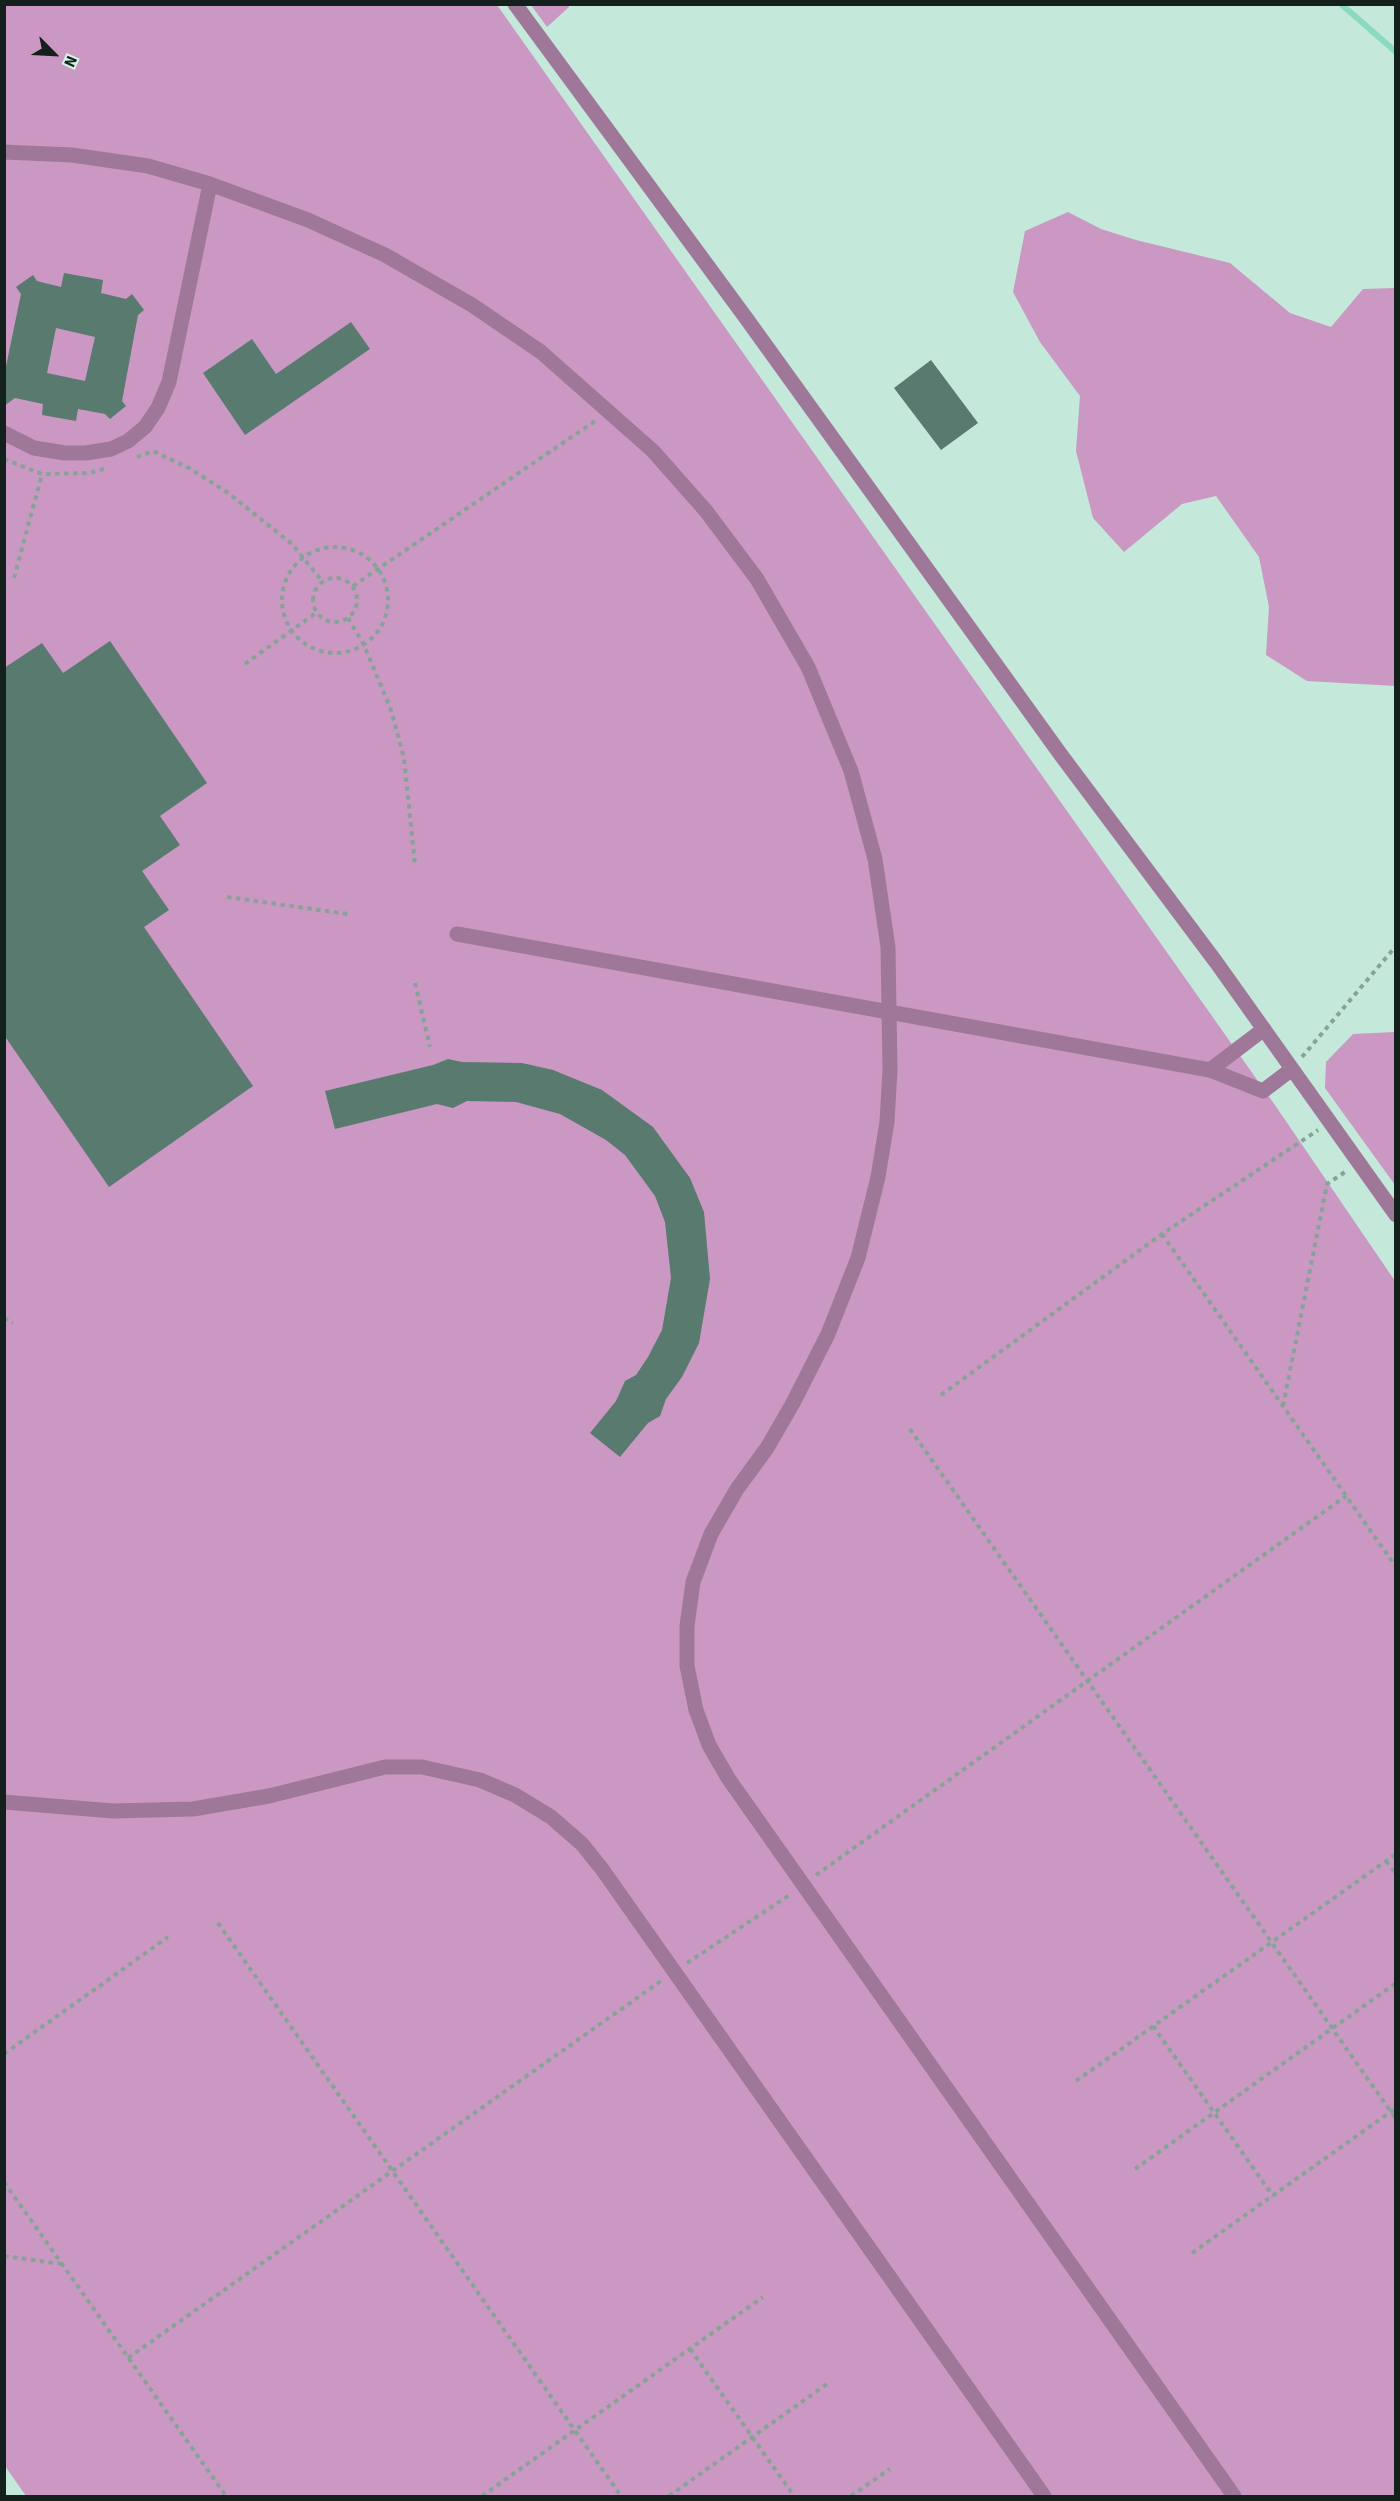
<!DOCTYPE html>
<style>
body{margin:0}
#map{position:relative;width:1400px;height:2501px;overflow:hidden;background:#c4e8da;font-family:"Source Sans 3",sans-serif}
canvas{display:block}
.frame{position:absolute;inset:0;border:6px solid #13201b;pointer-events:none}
.north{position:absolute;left:24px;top:24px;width:60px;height:60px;-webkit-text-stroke:4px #d1f5e7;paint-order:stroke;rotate:114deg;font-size:16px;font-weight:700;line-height:24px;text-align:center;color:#13201b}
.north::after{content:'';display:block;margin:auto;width:21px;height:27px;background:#13201b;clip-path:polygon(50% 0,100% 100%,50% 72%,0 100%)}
</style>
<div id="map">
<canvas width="1400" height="2501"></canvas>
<div class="frame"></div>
<div class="north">N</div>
</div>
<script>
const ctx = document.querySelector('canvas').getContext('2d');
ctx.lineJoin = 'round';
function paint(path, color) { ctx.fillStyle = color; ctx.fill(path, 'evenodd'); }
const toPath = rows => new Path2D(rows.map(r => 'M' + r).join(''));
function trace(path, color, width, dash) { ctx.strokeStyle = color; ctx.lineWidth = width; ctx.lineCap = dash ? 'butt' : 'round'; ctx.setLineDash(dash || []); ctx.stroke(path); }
const green = toPath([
 [4,5,497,5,1277,1108,1395,1281,1395,2496,26,2496,5,2466],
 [531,5,568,5,569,7,547,27],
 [1068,212,1101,229,1136,240,1230,263,1290,313,1331,327,1363,289,1395,288,1395,686,1307,681,1266,655,1269,607,1259,557,1216,496,1182,504,1124,552,1093,518,1076,451,1080,396,1040,342,1013,292,1025,231],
 [1395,1032,1396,1032,1395,1185,1325,1088,1326,1062,1353,1034]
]);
const stream = toPath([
 [1341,4,1396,52]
]);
const building = toPath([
 [64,273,103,280,101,293,126,299,132,294,144,310,138,315,122,401,126,406,110,419,105,414,78,409,76,421,42,415,43,404,15,398,4,406,4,376,21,294,16,287,33,275,37,281,61,287],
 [56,328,95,337,85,381,47,373],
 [351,322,370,349,245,435,203,373,252,339,276,374],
 [931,360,978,423,941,450,894,388],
 [110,641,207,783,160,816,180,845,142,871,169,910,144,927,253,1086,109,1187,4,1035,4,668,42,643,63,673],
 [448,1059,462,1062,522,1063,553,1070,602,1090,653,1127,690,1178,704,1212,710,1279,699,1343,682,1377,666,1399,660,1416,648,1423,620,1457,590,1433,616,1401,625,1381,636,1375,648,1357,662,1330,671,1278,665,1222,655,1196,625,1155,606,1140,560,1114,516,1102,467,1101,453,1108,437,1104,335,1129,325,1091,433,1065]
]);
const path = toPath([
 [137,457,153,451,189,468,227,492,292,544,322,581],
 [4,459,42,474,89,473,104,469],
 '282 600a53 53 0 1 1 106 0a53 53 0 1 1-106 0Z',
 '313 600a22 22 0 1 1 44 0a22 22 0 1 1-44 0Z',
 [14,578,42,474],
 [353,586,595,421],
 [348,618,364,645,391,710,404,758,415,865],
 [245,664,316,613],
 [227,897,348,914],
 [415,983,430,1047],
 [1302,1057,1396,946],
 [1162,1234,1396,1567],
 [4,1318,13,1323],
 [941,1395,1162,1234,1318,1130],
 [1283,1406,1327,1184,1345,1172],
 [910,1429,1396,2119],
 [1386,1861,1396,1874],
 [816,1875,1346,1496],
 [218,1923,621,2496],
 [687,1963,791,1894],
 [1153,2026,1273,2196],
 [4,2054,168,1937],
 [1076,2081,1396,1854],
 [1135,2169,1396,1983],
 [4,2182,226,2496],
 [1192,2253,1396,2108],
 [4,2256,62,2264],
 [690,2349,794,2496],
 [128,2358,661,1981],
 [482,2496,763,2297],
 [669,2496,827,2384],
 [851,2496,890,2469]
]);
const minor = toPath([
 [515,4,746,318,1061,755,1216,962,1396,1215],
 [4,152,72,155,148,166,210,184,308,220,385,255,472,305,541,352,653,451,706,511,757,579,808,667,851,771,875,859,888,947,890,1070,887,1122,878,1177,858,1258,828,1334,793,1403,767,1448,737,1489,711,1534,693,1582,687,1626,687,1666,696,1710,709,1745,728,1778,1234,2496],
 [4,433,34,448,65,453,86,453,111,449,128,441,145,427,158,408,169,382,210,184],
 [457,934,1210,1070,1263,1091,1292,1069],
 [1210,1070,1264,1029],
 [4,1802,113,1811,193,1809,269,1796,385,1767,422,1767,480,1780,515,1795,551,1817,582,1844,602,1869,1044,2496]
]);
paint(green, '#cb98c4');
trace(stream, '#8bdabf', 6);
paint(building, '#597a6e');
trace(path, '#87a398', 4, [4.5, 4.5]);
trace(minor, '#9f7899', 15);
</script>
